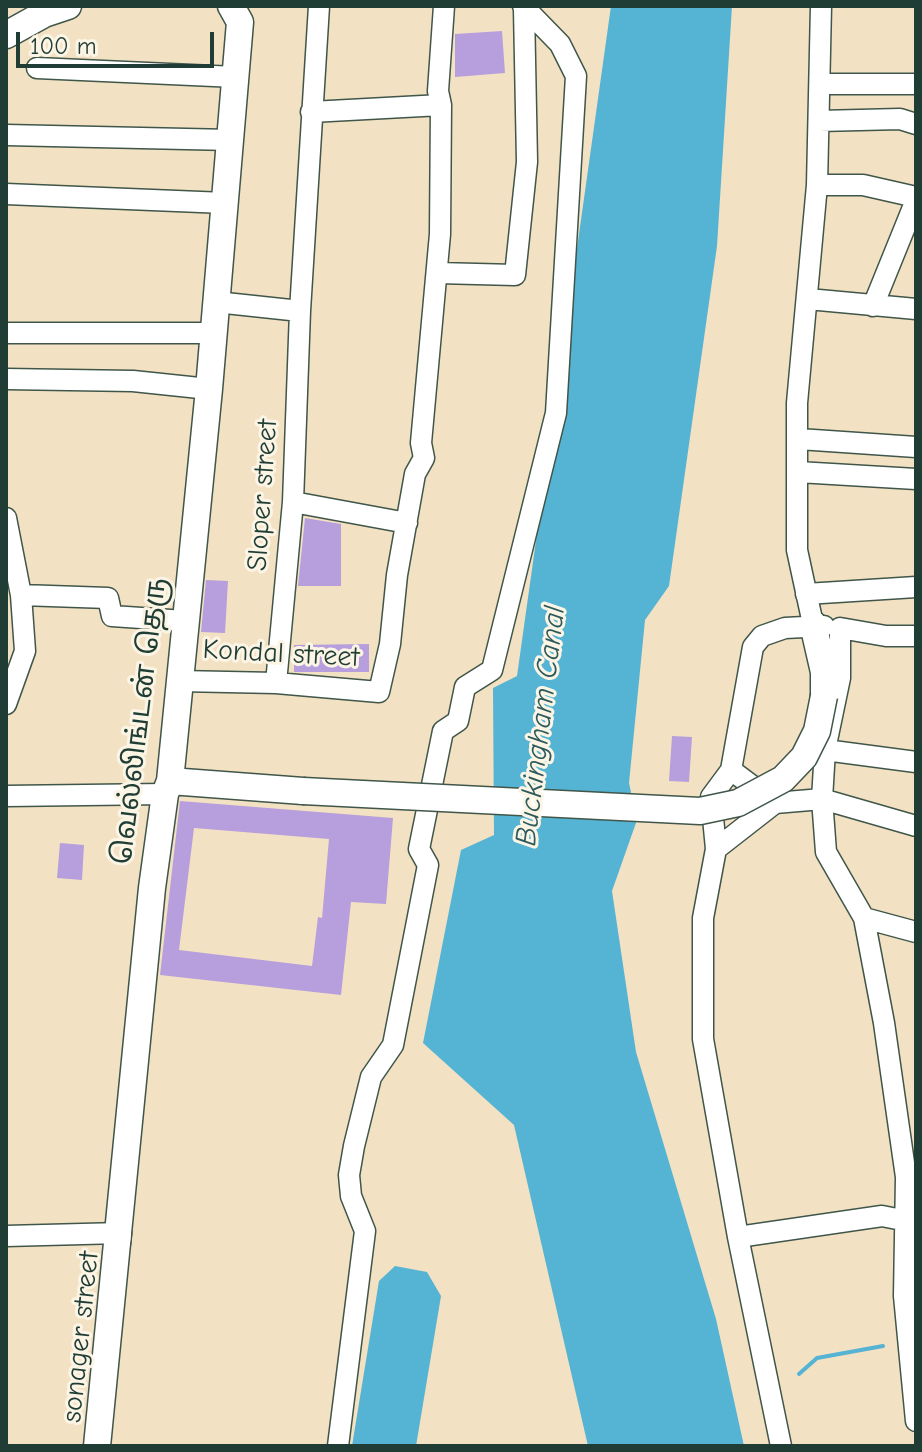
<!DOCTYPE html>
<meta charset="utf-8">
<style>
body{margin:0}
#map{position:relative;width:922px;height:1452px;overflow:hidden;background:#f3e1c3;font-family:"Comic Neue",sans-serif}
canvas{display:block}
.frame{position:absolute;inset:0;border:8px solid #1f3d34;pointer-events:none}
.scale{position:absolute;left:16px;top:32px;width:198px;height:36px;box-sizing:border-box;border:4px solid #1f3d34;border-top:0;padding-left:10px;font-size:24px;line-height:28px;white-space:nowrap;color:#1f3d34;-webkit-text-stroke:6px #fcf5e5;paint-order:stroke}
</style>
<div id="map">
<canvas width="922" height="1452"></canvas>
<div class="frame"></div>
<div class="scale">100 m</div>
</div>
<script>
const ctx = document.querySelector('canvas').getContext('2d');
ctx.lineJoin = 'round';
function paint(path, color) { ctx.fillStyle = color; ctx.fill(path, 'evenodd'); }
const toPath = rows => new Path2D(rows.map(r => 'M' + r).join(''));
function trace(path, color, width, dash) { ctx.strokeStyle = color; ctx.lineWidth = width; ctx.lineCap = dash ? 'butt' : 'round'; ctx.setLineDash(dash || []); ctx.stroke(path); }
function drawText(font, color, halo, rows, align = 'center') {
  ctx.font = font + ' "Comic Neue","Noto Sans Tamil",sans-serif'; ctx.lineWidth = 6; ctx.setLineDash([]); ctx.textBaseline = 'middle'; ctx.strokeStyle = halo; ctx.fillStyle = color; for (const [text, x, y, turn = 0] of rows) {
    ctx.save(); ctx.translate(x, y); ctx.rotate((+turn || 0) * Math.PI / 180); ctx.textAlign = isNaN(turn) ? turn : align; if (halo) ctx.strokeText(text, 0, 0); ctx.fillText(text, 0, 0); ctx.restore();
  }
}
const water = toPath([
 [611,6,732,6,717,246,669,586,645,620,629,783,637,820,612,891,636,1052,716,1319,744,1446,588,1446,514,1125,423,1043,461,850,494,835,493,688,517,676],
 [395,1266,427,1272,441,1296,416,1446,352,1446,379,1281]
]);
const stream = toPath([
 [799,1374,817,1358,883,1346]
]);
const building = toPath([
 [502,31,505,73,455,77,455,34],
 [305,518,341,524,341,586,298,586],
 [206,580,228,581,225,633,201,632],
 [369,644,369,672,294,672,294,645],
 [672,736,692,737,689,782,669,781],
 [180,801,393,818,386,904,351,902,341,995,160,975],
 [194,828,329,839,322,918,318,917,312,966,179,950],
 [60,843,84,845,82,880,57,878]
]);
const minor = toPath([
 [37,68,236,77],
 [822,84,916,84],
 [311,112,441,105],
 [819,121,900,119,916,124],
 [6,135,231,140],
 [817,185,863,185,916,197],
 [6,194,225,203],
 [438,273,515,275,527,162,524,9],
 [808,299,916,309],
 [216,302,300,311],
 [873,306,916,200],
 [6,333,213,333],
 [6,379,133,381,209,389],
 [799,439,916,447],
 [798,472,916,479],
 [293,502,407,523],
 [6,518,21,595,108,598,112,616,185,621],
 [806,594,916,587],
 [813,624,797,550,797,403,817,185,821,6],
 [824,626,785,628,762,636,753,647,731,770,775,803,822,799,916,826],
 [916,636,886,636,840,628,840,678,825,750,822,799,826,852,864,918,884,1023,906,1177,904,1296,916,1421],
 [179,681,276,683,379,692,390,644,397,575,415,474,424,458,421,443,440,234,441,105,438,91,444,6],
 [276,683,293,502,300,311,319,6],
 [6,704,25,651,21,595],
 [825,750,916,762],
 [6,796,165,794],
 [775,803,716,849,703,918,703,1039,738,1237,781,1446],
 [716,849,711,797,731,770],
 [864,918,916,932],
 [6,1236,121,1233,120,1243],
 [738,1237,882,1216,907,1221],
 [338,1446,365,1231,351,1196,349,1175,354,1146,371,1077,393,1045,428,865,419,849,443,731,458,721,465,687,492,670,556,413,576,76,560,44,523,6]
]);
const major = toPath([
 [6,35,44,14,68,6],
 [813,624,824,672,824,696],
 [170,781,303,791],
 [97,1446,152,888,165,794,170,781,209,389,240,22,231,6]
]);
const majorBridge = toPath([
 [303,791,700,811,738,803,783,779,804,757,817,731,824,696]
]);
const streetNames = [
 ["Sloper street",263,495,-86],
 ["Kondal street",281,654,3],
 ["வெல்லிங்டன் தெரு",140,721,-83],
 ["sonager street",81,1337,-84]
];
const waterNames = [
 ["Buckingham Canal",541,726,-83]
];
paint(water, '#55b3d4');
trace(stream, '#55b3d4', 4);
paint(building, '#b69fdc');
trace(minor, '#3f5649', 23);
trace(major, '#3f5649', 29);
trace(minor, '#fff', 20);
trace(major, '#fff', 26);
trace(majorBridge, '#3f5649', 29, []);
trace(majorBridge, '#fff', 26);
drawText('28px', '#1f3d34', '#fcf5e5', streetNames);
drawText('italic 30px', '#2c5a5c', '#fcf5e5', waterNames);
</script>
